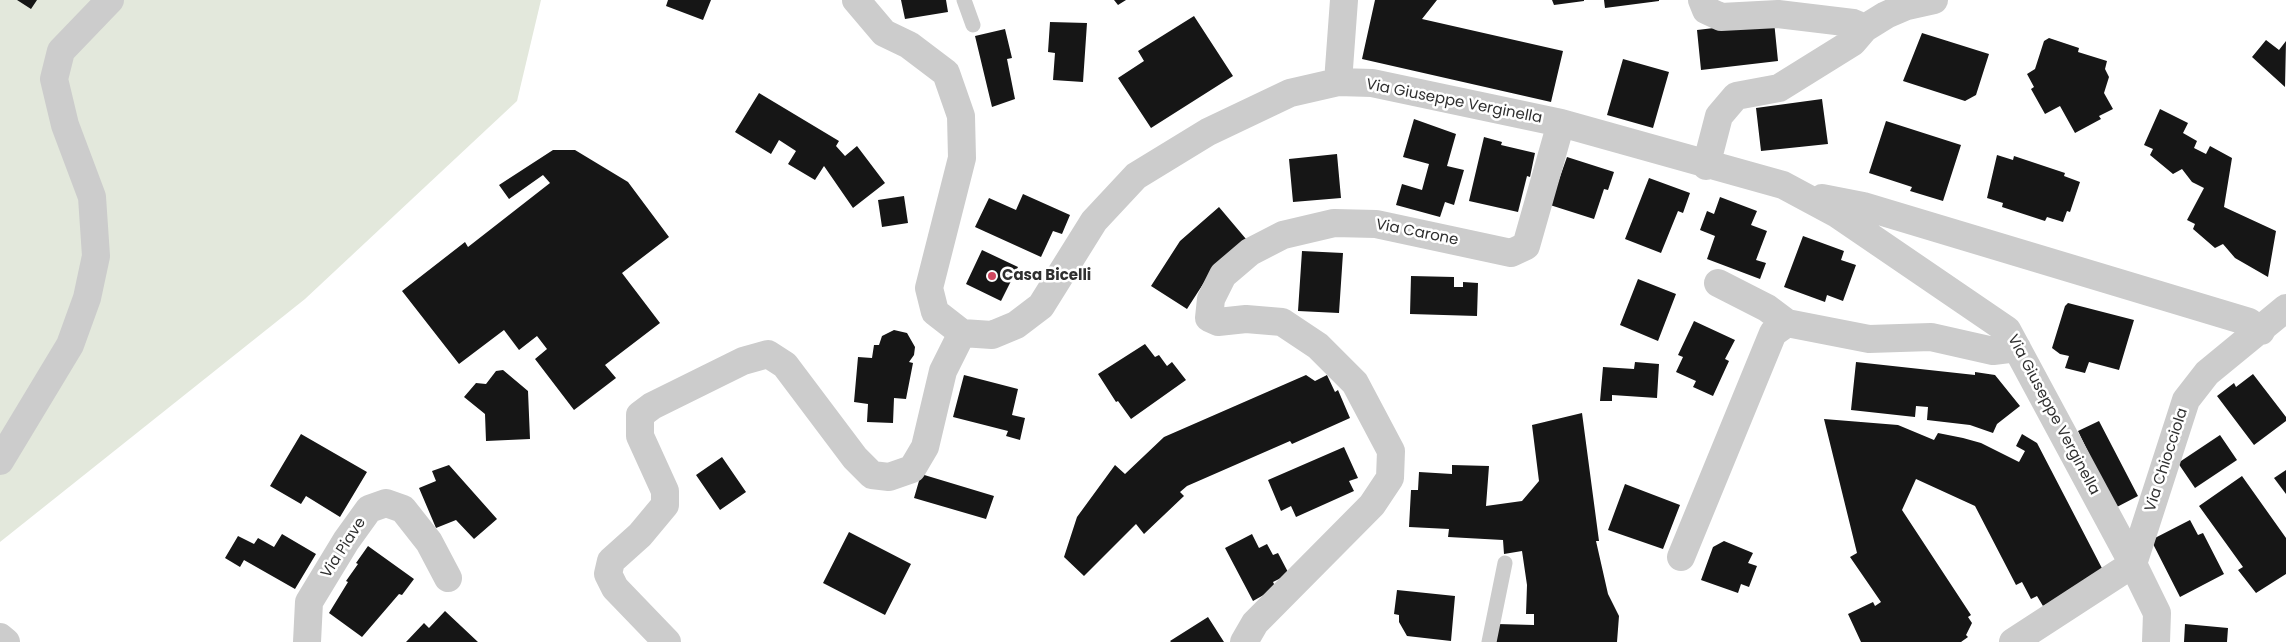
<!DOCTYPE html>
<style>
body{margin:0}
canvas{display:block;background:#fff}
</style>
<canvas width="2286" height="642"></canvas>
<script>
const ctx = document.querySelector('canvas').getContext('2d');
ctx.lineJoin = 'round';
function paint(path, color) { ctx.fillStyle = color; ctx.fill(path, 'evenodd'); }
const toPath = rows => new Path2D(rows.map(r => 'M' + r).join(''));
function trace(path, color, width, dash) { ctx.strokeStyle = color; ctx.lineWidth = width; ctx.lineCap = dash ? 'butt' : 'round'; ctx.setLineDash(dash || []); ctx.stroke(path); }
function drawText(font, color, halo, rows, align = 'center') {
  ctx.font = font + ' Poppins,sans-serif'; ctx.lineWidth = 5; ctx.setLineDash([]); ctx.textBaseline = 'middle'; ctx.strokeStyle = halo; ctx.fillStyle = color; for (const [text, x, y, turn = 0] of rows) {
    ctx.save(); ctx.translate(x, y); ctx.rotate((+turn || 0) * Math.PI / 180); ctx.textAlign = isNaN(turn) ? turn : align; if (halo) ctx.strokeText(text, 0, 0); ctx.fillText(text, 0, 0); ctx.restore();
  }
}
const green = toPath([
 [0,0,541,0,517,101,305,299,0,542]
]);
const building = toPath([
 [17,0,37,0,31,9],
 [668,0,711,0,703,20,666,6],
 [901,0,946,0,948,12,905,19],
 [1114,0,1126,0,1118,5],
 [1375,0,1437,0,1422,19,1563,51,1551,102,1362,59],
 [1552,0,1584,0,1584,1,1554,5],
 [1604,0,1659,0,1659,1,1605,8],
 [1194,16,1233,76,1151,128,1118,78,1144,61,1138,51],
 [1774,21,1778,61,1701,70,1697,30],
 [1050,22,1087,23,1083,82,1053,80,1055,53,1048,52],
 [1005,29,1012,58,1007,59,1015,99,992,107,975,36],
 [1922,33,1989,54,1976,95,1965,101,1903,81],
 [2049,38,2079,48,2078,52,2107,61,2105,69,2109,77,2104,93,2113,109,2099,116,2101,119,2075,133,2060,106,2045,114,2031,89,2034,87,2027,74,2035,69,2044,41],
 [2266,40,2279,50,2286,41,2285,87,2252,57],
 [1623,59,1669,72,1653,128,1607,115],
 [759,93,839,141,836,146,845,156,857,146,885,183,853,208,824,166,815,180,788,164,796,151,779,140,771,154,735,132],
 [1822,99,1828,144,1761,151,1756,108],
 [2160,109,2188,123,2183,133,2197,141,2194,148,2206,154,2210,146,2232,158,2224,207,2276,231,2268,277,2235,258,2223,244,2215,248,2193,229,2195,224,2187,220,2204,188,2192,182,2182,169,2173,174,2150,155,2153,149,2144,145],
 [1414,119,1456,134,1447,166,1464,170,1454,205,1445,202,1440,217,1396,205,1402,184,1422,190,1429,164,1403,157],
 [1886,121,1961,145,1943,201,1910,191,1912,187,1869,173],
 [1484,137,1502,142,1501,145,1535,153,1530,177,1527,176,1518,212,1469,201],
 [553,150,575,150,628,182,669,237,622,273,660,323,605,365,616,378,574,410,535,359,547,349,537,336,519,350,504,330,459,364,402,291,465,242,468,247,550,183,543,175,509,199,499,185],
 [1337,154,1341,198,1293,202,1289,159],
 [1997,155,2013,160,2014,156,2065,173,2064,176,2080,182,2070,212,2067,211,2063,222,2047,217,2045,221,2002,207,2003,203,1987,198],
 [1567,157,1614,172,1608,190,1604,189,1594,219,1550,205],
 [1649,178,1690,193,1683,213,1678,211,1661,253,1625,239],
 [1023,194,1070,215,1062,234,1053,231,1041,257,975,227,989,198,1016,210],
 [904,196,908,223,882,227,878,200],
 [1720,197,1757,211,1751,225,1767,231,1756,260,1766,263,1760,279,1707,259,1715,236,1700,230,1707,211,1714,214],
 [1219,207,1246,239,1214,267,1187,309,1151,286,1180,241],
 [1803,236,1844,251,1841,260,1856,265,1843,301,1827,295,1825,302,1784,287],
 [982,250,1018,267,1001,301,966,284],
 [1302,251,1343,253,1339,313,1298,311],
 [1411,276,1454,277,1454,287,1463,287,1463,282,1478,283,1477,316,1410,314],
 [1638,279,1676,294,1658,341,1620,325],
 [2068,303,2134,320,2119,370,2089,362,2085,373,2065,368,2069,356,2060,354,2052,348,2065,306],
 [1694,321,1735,340,1725,359,1729,361,1713,396,1693,387,1696,381,1676,372,1683,357,1678,355],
 [894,330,907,333,915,347,914,355,909,362,913,363,906,399,894,398,893,423,867,422,868,404,854,402,858,357,872,358,874,345,879,345,882,336],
 [1145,344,1155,357,1159,355,1167,366,1172,362,1186,380,1131,419,1118,401,1116,402,1098,374],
 [1635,362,1659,364,1657,398,1612,395,1612,401,1600,401,1603,367,1634,369],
 [1856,362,1975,375,1975,372,1995,375,2020,406,1997,424,1993,433,1970,425,1927,420,1928,407,1916,406,1915,417,1851,410],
 [503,370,528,391,530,439,486,441,485,414,464,397,476,383,486,384,496,371],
 [2253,374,2286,417,2286,421,2254,445,2217,396,2234,383,2236,387],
 [964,375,1018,389,1012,415,1025,418,1020,440,1006,436,1008,431,953,417],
 [1306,375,1315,381,1327,375,1335,392,1338,390,1350,418,1292,444,1290,441,1187,486,1180,492,1184,496,1144,534,1136,524,1084,576,1064,557,1077,517,1115,465,1125,474,1164,437],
 [1582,413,1599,541,1596,541,1608,594,1619,616,1617,642,1496,642,1497,624,1534,625,1534,614,1526,614,1527,585,1522,551,1504,554,1503,540,1448,537,1449,529,1409,527,1411,490,1418,490,1419,472,1452,474,1452,465,1489,466,1486,506,1522,501,1539,481,1532,425],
 [1824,419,1898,425,1934,440,1938,433,1963,438,1981,443,2019,462,2025,451,2016,446,2022,434,2037,443,2105,574,2043,606,2037,596,2031,599,2022,582,2016,585,1975,506,1916,479,1902,510,1971,615,1968,617,1972,623,1966,635,1968,637,1961,642,1861,642,1848,614,1873,602,1875,606,1881,602,1850,557,1857,553],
 [2099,421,2138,496,2115,508,2078,431],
 [301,434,367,472,340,517,306,496,301,504,270,486],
 [2220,435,2237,460,2195,488,2178,463],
 [1344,447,1358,478,1349,481,1354,491,1296,517,1291,506,1281,511,1268,480],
 [722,457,746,492,720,510,696,475],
 [449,465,497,519,474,539,456,520,436,528,419,488,436,481,432,471],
 [2286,470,2286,494,2274,478],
 [921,474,994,496,986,519,914,498],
 [2242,476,2286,538,2286,574,2256,593,2238,570,2243,567,2199,506],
 [1625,484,1680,505,1663,549,1608,530],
 [2190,520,2198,535,2203,533,2224,574,2180,597,2151,540],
 [849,532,911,564,885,615,823,583],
 [282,534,316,554,295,589,244,560,240,567,225,558,238,536,254,544,258,538,274,547],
 [1252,534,1259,548,1267,544,1273,555,1278,553,1289,574,1273,582,1276,588,1253,601,1225,548],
 [1724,541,1753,553,1748,563,1757,566,1749,587,1741,584,1738,593,1701,580,1713,547],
 [368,546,414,579,402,595,399,594,362,637,329,613,348,582,346,581,358,564,356,563],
 [1397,590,1455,596,1451,641,1407,636,1399,622,1399,615,1394,614],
 [445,611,478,642,406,642,424,623,429,628],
 [1208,617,1224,642,1171,642,1170,641],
 [2185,624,2228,628,2227,642,2184,642]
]);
const service = toPath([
 [964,0,973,25],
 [1489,642,1505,563]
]);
const minor = toPath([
 [856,0,884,33,909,45,946,73,961,116,962,158,929,288,935,312,962,333,992,335,1016,325,1041,306,1094,221,1136,176,1208,132,1290,93,1338,82,1372,83,1561,123,1783,185,1837,214,2007,330,2133,564,2157,613,2156,642],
 [1702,0,1706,10,1721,17,1778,14,1853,23,1865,28],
 [1338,82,1344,0],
 [1706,166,1719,116,1736,96,1779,88,1853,42,1865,28,1886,15,1907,6,1934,0],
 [1822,198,1863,206,2249,322,2261,331],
 [1718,283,1767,308,1787,323],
 [0,461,70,345,87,298,96,256,92,197,65,125,54,79,61,51,110,0],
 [1681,557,1773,333,1787,323,1869,339,1931,337,1993,351,2017,348],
 [0,637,6,642],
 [307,642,309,602,346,541,369,509,386,503,403,509,429,542,448,578],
 [667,642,615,588,608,574,611,561,640,535,665,505,665,491,640,436,640,415,652,406,743,361,768,354,785,365,855,458,872,475,889,477,912,469,925,447,943,371,962,333],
 [1244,642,1255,623,1372,505,1390,478,1391,451,1355,383,1318,346,1282,322,1246,319,1218,322,1209,318,1211,299,1223,275,1250,252,1283,235,1334,223,1376,224,1511,253,1526,246,1561,123],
 [2013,642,2133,564,2186,400,2207,373,2286,308]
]);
const markers = [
 [992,276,5,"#d1475f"]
];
const streetNames = [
 ["Via Giuseppe Verginella",1454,102,11],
 ["Via Carone",1417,233,11],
 ["Via Giuseppe Verginella",2053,415,62],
 ["Via Chiocciola",2167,460,-72],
 ["Via Piave",344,548,-57]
];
const poiNames = [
 ["Casa Bicelli",1002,276]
];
paint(green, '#e3e8dc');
paint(building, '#161616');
trace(service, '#ccc', 15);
trace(minor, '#ccc', 28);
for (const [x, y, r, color] of markers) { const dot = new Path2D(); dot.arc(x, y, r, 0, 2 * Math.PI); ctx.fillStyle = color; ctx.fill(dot); trace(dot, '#fff', 2); }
drawText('15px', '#2f2f2f', '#fff', streetNames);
drawText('bold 15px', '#2f2f2f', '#fff', poiNames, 'left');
</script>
